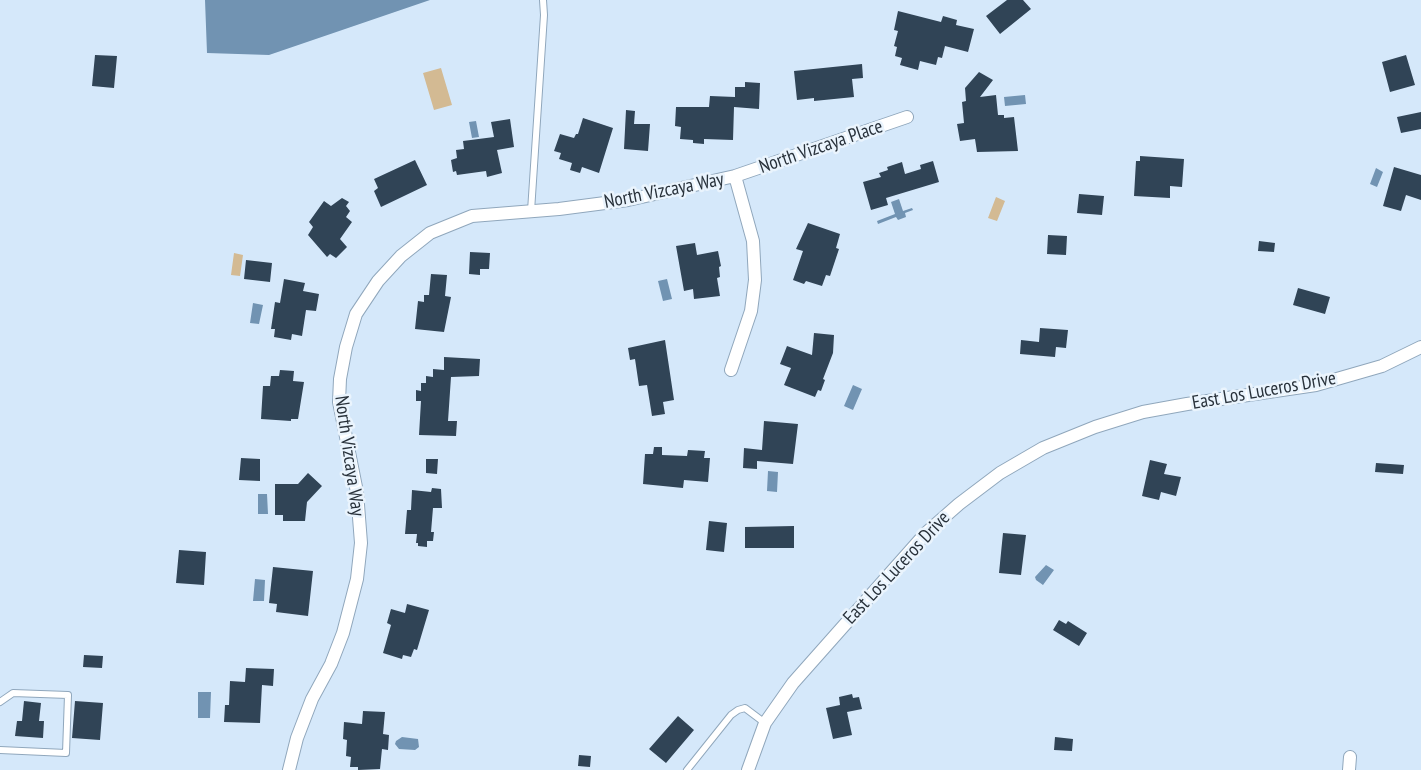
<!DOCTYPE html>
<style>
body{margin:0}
canvas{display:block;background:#d5e8fa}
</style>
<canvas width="1421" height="770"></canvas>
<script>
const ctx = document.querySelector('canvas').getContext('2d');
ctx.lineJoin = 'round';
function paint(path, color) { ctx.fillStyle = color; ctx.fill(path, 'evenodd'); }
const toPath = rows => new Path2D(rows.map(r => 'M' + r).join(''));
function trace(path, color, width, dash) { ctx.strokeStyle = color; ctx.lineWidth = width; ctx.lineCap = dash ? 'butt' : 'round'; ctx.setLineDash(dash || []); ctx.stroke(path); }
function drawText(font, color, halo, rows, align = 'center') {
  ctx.font = font + ' "PT Sans Narrow",sans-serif'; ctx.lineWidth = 5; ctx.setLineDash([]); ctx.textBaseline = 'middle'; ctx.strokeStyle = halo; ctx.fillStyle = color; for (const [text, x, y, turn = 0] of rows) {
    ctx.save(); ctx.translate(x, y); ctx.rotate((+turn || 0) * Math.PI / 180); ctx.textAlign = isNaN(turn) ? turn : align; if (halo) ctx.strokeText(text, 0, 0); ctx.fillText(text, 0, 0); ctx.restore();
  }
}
const green = toPath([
 [441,68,452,105,434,110,423,73],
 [996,197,1005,201,997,221,988,218],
 [234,253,243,255,240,276,231,275]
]);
const water = toPath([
 [205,0,430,0,269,55,207,53],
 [1025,95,1026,104,1005,106,1004,97],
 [476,121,479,137,472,138,469,122],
 [1376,168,1383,172,1377,187,1370,184],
 [899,199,903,211,912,208,913,210,905,213,906,217,898,220,896,217,878,224,877,221,895,214,891,202],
 [667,279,672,299,663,301,658,281],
 [253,303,263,305,259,324,250,323],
 [853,385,862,389,853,410,844,406],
 [768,471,778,472,777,492,767,491],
 [258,494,267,494,268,514,258,514],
 [1046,565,1054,570,1043,585,1036,580,1035,577],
 [255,579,265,580,264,601,253,601],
 [198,692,211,692,210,718,198,718],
 [402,737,418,739,419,747,415,750,399,749,395,744,396,741]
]);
const building = toPath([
 [1007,0,1023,0,1031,9,1000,34,986,16],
 [898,11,941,22,943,16,957,20,956,25,974,29,968,52,945,46,942,58,938,57,936,65,920,61,918,70,900,65,902,58,895,56,897,47,894,46,898,31,894,30],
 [95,55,117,56,114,88,92,86],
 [1406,55,1415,85,1390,92,1382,62],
 [862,64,863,78,852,79,854,97,814,101,814,98,797,100,794,71],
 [979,72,993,80,980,97,996,95,998,115,1004,115,1004,118,1014,117,1018,151,977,152,975,139,960,141,957,124,964,123,962,102,966,101,965,88],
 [745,82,760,83,759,109,734,107,733,140,704,139,704,144,693,143,693,140,680,139,681,127,675,126,676,107,709,107,710,96,735,97,735,87,745,87],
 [626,110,635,111,634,124,650,124,648,151,624,149],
 [1421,112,1421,129,1401,133,1397,117],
 [583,118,613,128,599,173,582,167,580,173,570,170,572,163,559,159,561,153,554,151,560,134,574,138,576,134,578,134],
 [510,119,514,147,497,150,502,173,487,177,486,171,457,175,456,171,453,172,451,160,457,158,456,150,464,149,463,141,494,137,491,122],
 [1140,156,1184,159,1182,187,1170,186,1170,198,1134,196,1136,161,1140,161],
 [415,160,427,185,381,207,374,191,378,188,374,179],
 [933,161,939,182,886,198,888,205,871,210,863,182,881,177,879,173,888,170,887,167,902,162,905,174,921,169,920,165],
 [1394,167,1421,175,1421,200,1406,195,1401,211,1383,206],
 [1079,194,1104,196,1102,215,1077,213],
 [342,198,349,202,346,206,350,211,346,217,352,222,340,239,347,247,336,258,330,254,327,257,308,235,313,227,309,222,324,201,331,206],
 [808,223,840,234,836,248,839,249,830,276,826,275,822,286,806,281,804,284,793,280,803,251,796,249],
 [1048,235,1067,236,1066,255,1047,254],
 [1259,241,1275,243,1274,252,1258,251],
 [695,243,697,255,718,251,721,266,719,267,720,277,717,278,720,296,694,299,693,289,684,291,676,246],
 [470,252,490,253,489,269,480,269,480,275,469,274],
 [246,260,272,263,270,282,244,279],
 [431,274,447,275,445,296,451,297,444,332,415,329,418,301,424,302,424,295,429,295],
 [284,279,305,283,303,291,319,294,316,311,306,310,302,336,292,334,291,340,274,337,275,329,271,329,275,302,280,303],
 [1298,288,1330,297,1325,314,1293,305],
 [1040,328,1068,330,1066,348,1056,347,1055,357,1020,354,1021,340,1039,342],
 [814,333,834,335,833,353,823,379,825,380,821,391,818,390,815,397,784,385,791,368,780,364,787,346,812,355],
 [665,340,674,400,663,402,665,414,652,416,647,385,639,386,635,359,630,360,628,348],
 [444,357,480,359,479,376,451,377,448,421,457,421,456,436,419,435,421,401,416,401,416,390,421,391,421,383,426,383,426,376,433,377,433,369,444,370],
 [280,370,294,371,293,381,304,382,298,419,291,419,291,421,261,419,263,386,270,386,271,376,279,376],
 [764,421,798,424,793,464,757,461,757,469,743,468,744,448,762,450],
 [654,447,662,447,662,455,687,456,688,450,705,451,704,458,710,458,708,482,684,480,683,488,643,484,645,454,653,454],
 [241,458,260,459,260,481,239,480],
 [426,459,438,459,437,474,426,473],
 [1150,460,1167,464,1164,474,1181,477,1176,496,1161,492,1159,500,1142,496],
 [1376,463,1404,465,1403,474,1375,472],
 [308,473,322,486,307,502,305,521,283,521,283,515,275,515,275,484,298,484],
 [432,488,441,489,442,508,433,508,431,532,434,532,433,541,427,541,427,547,418,546,418,543,416,543,417,534,405,534,407,510,411,510,412,490,431,492],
 [709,521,727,523,724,552,706,550],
 [794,526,794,548,745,548,745,527],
 [1003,533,1026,535,1021,575,999,573],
 [179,550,206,552,204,585,176,583],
 [273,567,313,571,308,616,276,612,277,604,269,603],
 [407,604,429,610,417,650,414,649,411,657,403,655,402,659,383,653,391,625,387,623,391,609,405,613],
 [1059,620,1066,624,1068,621,1087,633,1079,646,1053,630],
 [84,655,103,656,102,668,83,667],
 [246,668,274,669,273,686,262,685,260,723,224,722,225,705,229,705,230,681,245,682],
 [852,694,853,698,859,697,862,709,847,712,852,735,833,739,826,708,840,705,839,697],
 [24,701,41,703,39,721,44,721,43,738,15,736,17,721,22,721],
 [75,701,103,703,100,740,72,738],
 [363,711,385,712,383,734,389,735,388,750,382,749,380,769,358,770,358,767,350,767,351,757,346,756,347,740,343,739,344,722,362,724],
 [678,716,694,730,666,763,649,749],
 [1055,737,1073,739,1072,751,1054,750],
 [579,755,591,756,590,767,578,766]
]);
const lane = toPath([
 [531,211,544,15,543,0],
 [0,702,13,693,68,695,66,753,0,750],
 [687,770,731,715,738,710,745,708,765,723]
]);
const street = toPath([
 [731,370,751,311,755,280,753,241,735,176],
 [289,770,297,738,312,699,331,664,343,633,357,579,361,543,357,492,339,402,340,379,346,347,356,314,378,281,401,256,430,233,472,216,559,209,628,200,735,176,907,117],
 [748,770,765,723,793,683,926,533,959,504,1000,473,1043,448,1095,427,1143,412,1187,404,1316,385,1382,366,1421,347],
 [1349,770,1350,757]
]);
const streetNames = [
 ["North Vizcaya Place",821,147,-19],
 ["North Vizcaya Way",664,191,-11],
 ["East Los Luceros Drive",1264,391,-10],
 ["North Vizcaya Way",349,456,82],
 ["East Los Luceros Drive",897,568,-47]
];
paint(green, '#d3ba93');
paint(water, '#7193b2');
paint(building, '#304456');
trace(lane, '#90a7bc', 8);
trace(street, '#90a7bc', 14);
trace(lane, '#fff', 6);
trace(street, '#fff', 12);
drawText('19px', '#28313a', '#eaf4fd', streetNames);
</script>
